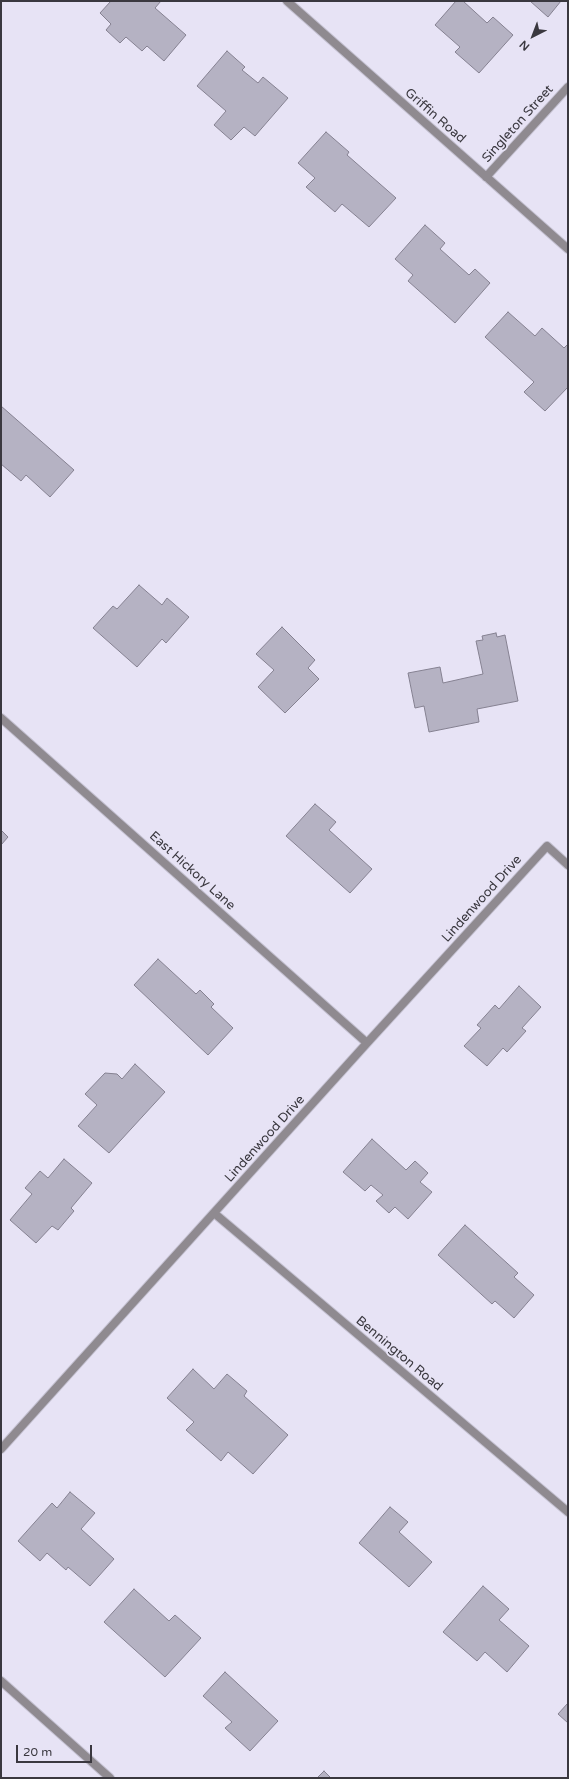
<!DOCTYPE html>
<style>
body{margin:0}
#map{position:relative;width:569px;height:1779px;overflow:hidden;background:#e7e3f5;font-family:"Varela Round",sans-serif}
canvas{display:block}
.frame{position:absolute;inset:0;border:2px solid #3a383f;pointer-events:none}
.north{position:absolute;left:513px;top:16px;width:40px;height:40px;-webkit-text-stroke:3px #e7e3f5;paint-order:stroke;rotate:222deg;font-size:11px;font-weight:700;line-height:16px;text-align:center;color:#3a383f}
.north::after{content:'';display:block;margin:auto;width:14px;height:18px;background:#3a383f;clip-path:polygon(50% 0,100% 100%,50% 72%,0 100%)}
.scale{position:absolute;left:16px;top:1745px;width:76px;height:18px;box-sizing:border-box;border:2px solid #3a383f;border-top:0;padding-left:5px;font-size:12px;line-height:14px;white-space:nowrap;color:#3a383f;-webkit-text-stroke:3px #e7e3f5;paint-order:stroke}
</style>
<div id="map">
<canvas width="569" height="1779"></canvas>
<div class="frame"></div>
<div class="north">N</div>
<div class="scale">20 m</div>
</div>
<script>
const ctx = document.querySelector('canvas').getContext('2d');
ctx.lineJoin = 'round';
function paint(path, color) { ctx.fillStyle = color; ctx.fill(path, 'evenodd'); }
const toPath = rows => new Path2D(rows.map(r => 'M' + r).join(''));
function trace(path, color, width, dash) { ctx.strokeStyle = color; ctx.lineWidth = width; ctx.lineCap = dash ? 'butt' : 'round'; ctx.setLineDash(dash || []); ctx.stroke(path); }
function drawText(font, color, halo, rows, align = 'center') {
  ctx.font = font + ' "Varela Round",sans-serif'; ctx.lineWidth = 3.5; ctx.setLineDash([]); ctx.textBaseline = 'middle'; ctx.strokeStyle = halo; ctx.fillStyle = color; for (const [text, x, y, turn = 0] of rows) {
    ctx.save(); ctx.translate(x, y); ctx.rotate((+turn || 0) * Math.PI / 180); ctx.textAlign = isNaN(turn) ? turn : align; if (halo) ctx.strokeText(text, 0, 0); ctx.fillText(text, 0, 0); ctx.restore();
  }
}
const building = toPath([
 [111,1,161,1,155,8,186,35,164,61,147,46,142,51,126,37,120,43,106,30,111,24,100,13,111,1],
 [456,1,463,1,487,23,493,17,513,35,479,73,455,52,460,47,435,25,456,1],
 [530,1,561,1,548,17,530,1],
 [227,51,245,67,242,70,258,83,263,77,288,98,255,136,244,127,231,140,214,125,226,111,197,86,227,51],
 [326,132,349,152,347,155,396,198,369,227,342,204,335,212,306,187,315,178,298,163,326,132],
 [425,225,445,243,440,249,469,275,475,269,490,283,455,323,408,281,413,275,395,259,425,225],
 [508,312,535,336,542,328,564,348,568,344,568,387,545,411,524,392,534,382,485,337,508,312],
 [1,406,74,470,50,497,26,475,21,481,1,464,1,406],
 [139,585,162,605,167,598,189,617,166,643,162,639,137,667,93,628,113,606,117,609,139,585],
 [282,627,315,660,308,668,319,679,285,713,258,687,274,670,256,654,282,627],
 [496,633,497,637,505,635,518,701,477,709,479,722,429,732,424,706,415,708,408,673,440,667,443,683,483,674,476,641,483,640,482,636,496,633],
 [315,804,336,822,329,830,372,869,350,893,286,836,315,804],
 [1,830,8,837,1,845,1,830],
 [158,959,196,994,200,990,214,1004,211,1007,233,1028,208,1055,134,985,158,959],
 [519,986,541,1007,522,1028,526,1031,507,1052,503,1048,487,1066,464,1046,481,1028,477,1025,495,1005,499,1009,519,986],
 [135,1064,165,1092,109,1153,78,1126,97,1105,85,1094,105,1073,117,1074,122,1079,135,1064],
 [372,1139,406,1170,415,1161,428,1173,420,1182,432,1192,408,1219,395,1207,389,1213,376,1201,383,1195,371,1185,365,1191,343,1172,372,1139],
 [64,1159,92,1183,71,1208,74,1211,58,1230,52,1226,36,1243,10,1220,32,1194,25,1188,40,1171,48,1178,64,1159],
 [465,1225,518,1273,514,1277,534,1295,514,1318,495,1301,492,1304,438,1255,465,1225],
 [193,1369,214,1389,227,1374,247,1391,244,1396,288,1435,253,1474,228,1452,221,1461,186,1430,194,1422,167,1398,193,1369],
 [70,1492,95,1513,81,1529,114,1559,90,1586,68,1567,66,1570,47,1553,40,1561,18,1541,52,1503,57,1508,70,1492],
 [390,1507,408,1522,399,1532,432,1562,409,1587,359,1543,390,1507],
 [483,1586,509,1609,499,1620,529,1646,507,1672,485,1652,477,1661,443,1632,483,1586],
 [134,1589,169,1621,175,1615,201,1638,165,1677,104,1622,134,1589],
 [225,1672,278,1721,250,1751,225,1728,232,1722,203,1696,225,1672],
 [568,1703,568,1723,558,1714,568,1703],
 [324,1771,331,1778,317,1778,324,1771]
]);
const minor = toPath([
 [287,1,568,249],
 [486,177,568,87],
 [1,718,367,1043],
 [214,1213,568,1512],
 [1,1449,367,1043,547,846,568,865],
 [1,1681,110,1778]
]);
const streetNames = [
 ["Griffin Road",435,116,41],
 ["Singleton Street",518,124,-48],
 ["East Hickory Lane",192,871,42],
 ["Lindenwood Drive",482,899,-48],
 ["Lindenwood Drive",265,1139,-48],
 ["Bennington Road",399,1354,40]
];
paint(building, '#b5b2c3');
trace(building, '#858191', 1);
trace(minor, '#c4c1d1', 10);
trace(minor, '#8f8a90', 8);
drawText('13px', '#3a383f', '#e7e3f5', streetNames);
</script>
